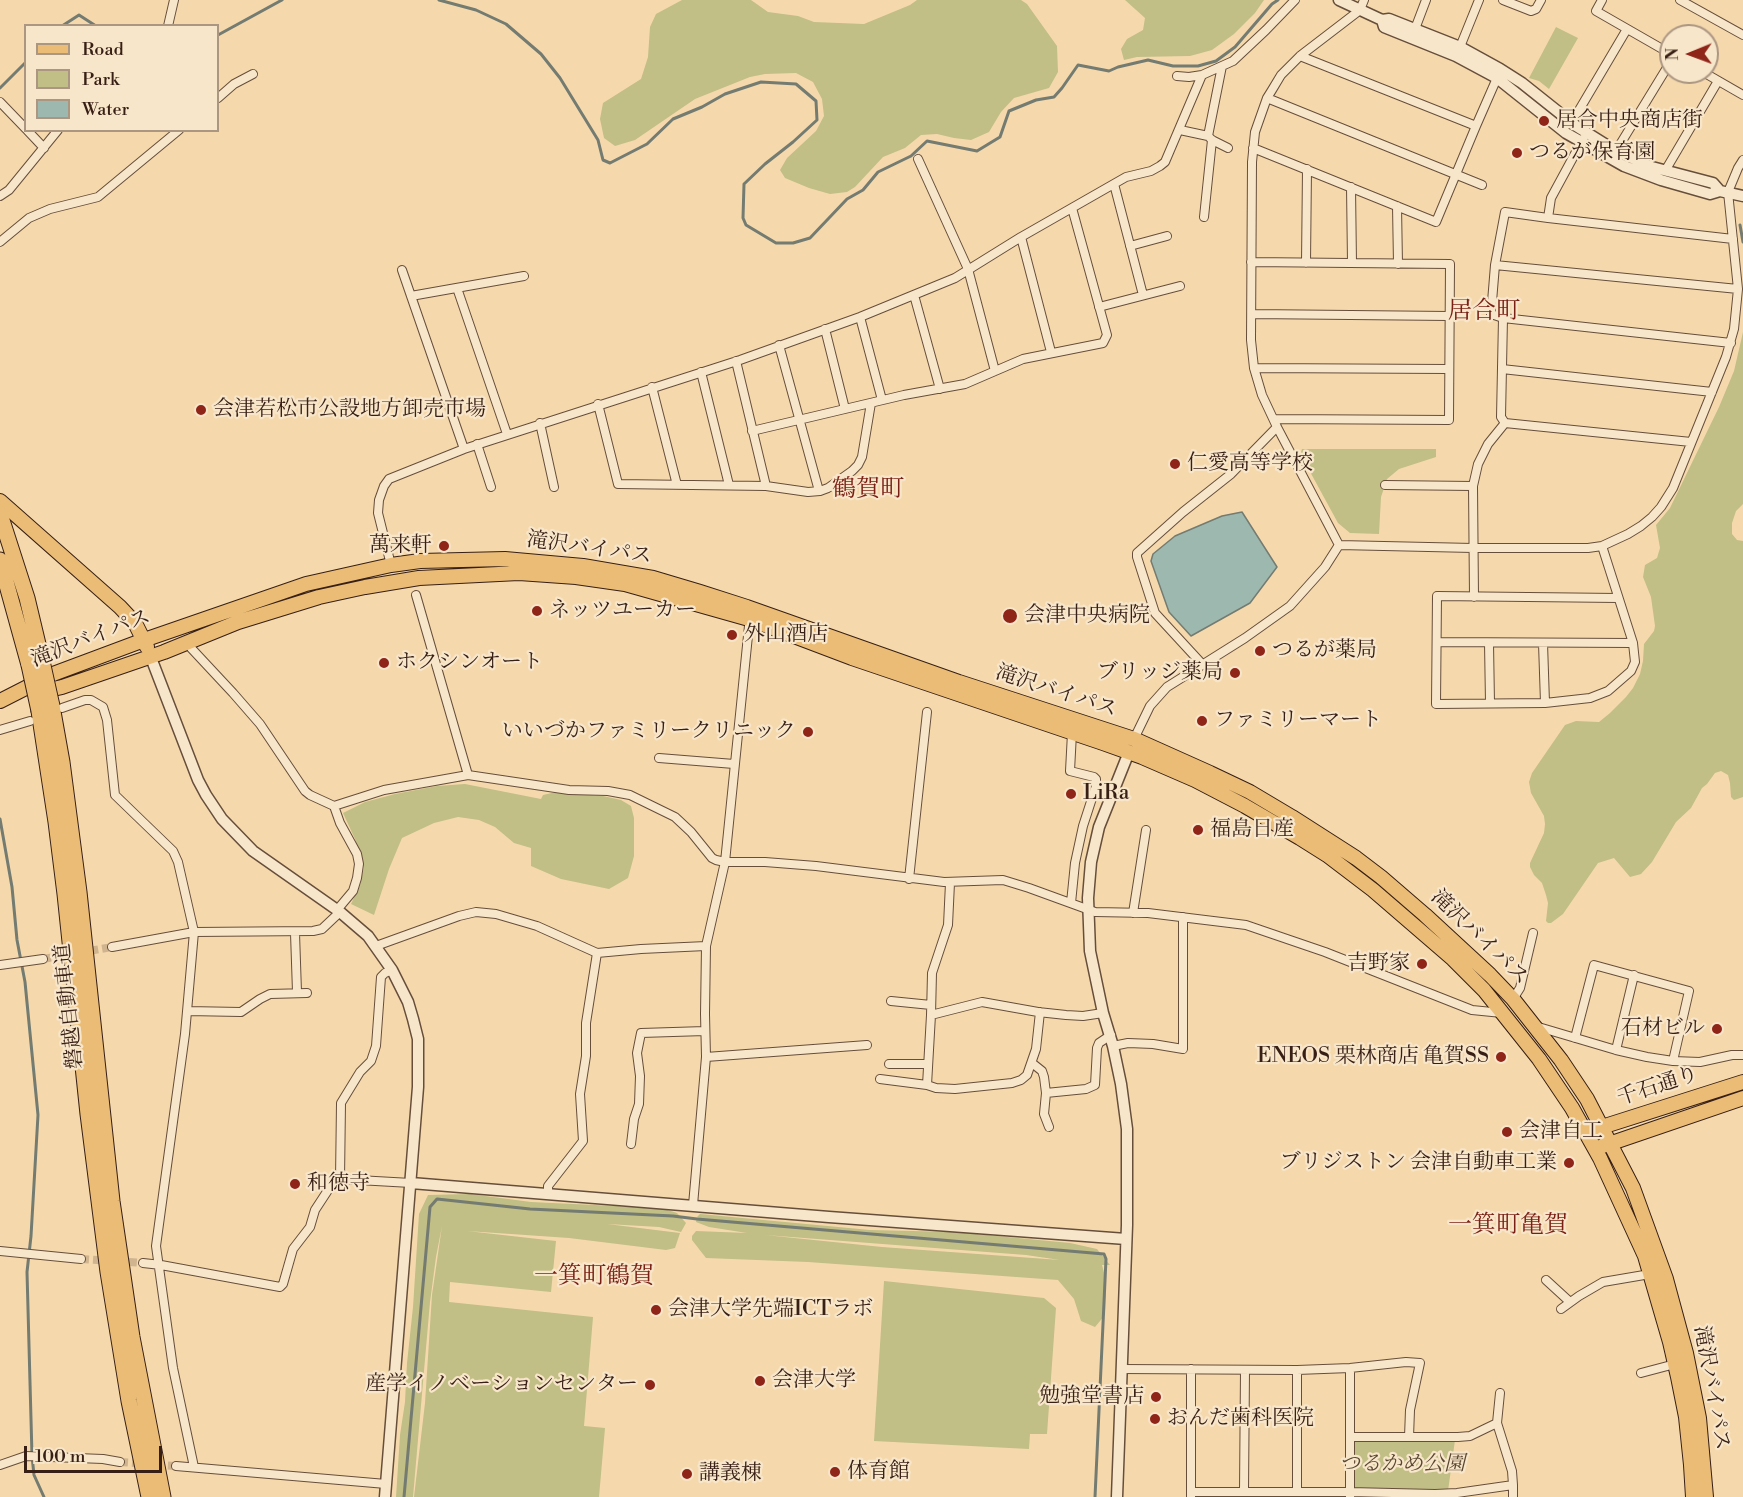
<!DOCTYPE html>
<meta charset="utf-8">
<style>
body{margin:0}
#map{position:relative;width:1743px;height:1497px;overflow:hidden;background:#f5d9ad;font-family:"Libre Bodoni",serif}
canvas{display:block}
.legend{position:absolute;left:24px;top:24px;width:195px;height:108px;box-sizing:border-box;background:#f8e6ca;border:2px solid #ab9682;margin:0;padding:8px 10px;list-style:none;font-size:18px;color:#371f15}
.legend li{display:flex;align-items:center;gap:12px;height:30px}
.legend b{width:30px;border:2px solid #ab9682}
.north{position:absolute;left:1659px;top:24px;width:60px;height:60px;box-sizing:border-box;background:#f8e6ca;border:2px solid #ab9682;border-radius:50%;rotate:269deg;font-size:16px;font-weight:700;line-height:24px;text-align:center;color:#371f15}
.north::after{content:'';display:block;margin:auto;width:21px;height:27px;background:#8f2418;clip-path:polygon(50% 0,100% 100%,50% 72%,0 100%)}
.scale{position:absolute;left:24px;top:1446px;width:138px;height:27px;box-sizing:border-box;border:3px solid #371f15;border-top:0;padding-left:8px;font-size:18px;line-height:21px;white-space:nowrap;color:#371f15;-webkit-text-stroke:4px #f8e6ca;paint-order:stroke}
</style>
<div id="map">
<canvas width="1743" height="1497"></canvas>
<ul class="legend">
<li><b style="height:8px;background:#eabc76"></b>Road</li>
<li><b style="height:16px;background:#c1be86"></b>Park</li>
<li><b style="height:16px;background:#9db9af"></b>Water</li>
</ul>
<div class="north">N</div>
<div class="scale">100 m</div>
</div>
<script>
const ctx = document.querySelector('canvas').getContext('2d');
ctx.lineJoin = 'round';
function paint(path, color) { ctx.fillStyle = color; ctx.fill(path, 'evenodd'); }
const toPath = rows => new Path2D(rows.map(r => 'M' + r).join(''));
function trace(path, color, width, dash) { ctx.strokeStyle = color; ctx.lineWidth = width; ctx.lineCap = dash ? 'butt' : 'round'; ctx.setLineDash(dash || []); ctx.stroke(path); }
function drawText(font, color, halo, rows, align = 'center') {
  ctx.font = font + ' "Libre Bodoni","Noto Serif JP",serif'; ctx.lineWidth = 4.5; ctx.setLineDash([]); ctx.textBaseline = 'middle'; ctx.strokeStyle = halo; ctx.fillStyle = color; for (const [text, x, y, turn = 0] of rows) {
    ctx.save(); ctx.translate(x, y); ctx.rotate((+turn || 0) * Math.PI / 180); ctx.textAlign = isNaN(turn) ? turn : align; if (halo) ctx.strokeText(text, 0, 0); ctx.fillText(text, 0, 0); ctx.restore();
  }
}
const green = toPath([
 [682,0,751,0,768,12,798,16,814,22,864,24,910,5,917,0,1021,0,1027,4,1057,46,1058,72,1049,88,1014,98,1001,112,989,132,971,140,954,138,937,134,921,135,905,148,883,157,855,187,847,192,830,194,809,188,785,178,780,170,787,158,816,131,824,116,822,99,813,82,796,73,765,74,750,77,695,99,635,140,615,146,604,138,600,119,603,103,641,79,648,57,650,27,656,14],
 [1125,0,1264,0,1255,13,1234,34,1212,50,1190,56,1137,57,1124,60,1121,49,1127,39,1143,30,1145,18],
 [1556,27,1578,38,1549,89,1539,81,1529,78],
 [1743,332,1743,504,1736,511,1732,523,1732,534,1737,540,1743,541,1743,797,1734,800,1731,797,1730,783,1728,775,1721,771,1715,773,1707,784,1702,788,1691,808,1676,822,1652,862,1641,874,1630,877,1614,858,1598,863,1563,914,1551,923,1548,923,1546,921,1548,903,1546,895,1542,883,1534,875,1530,867,1530,863,1544,833,1545,824,1544,816,1531,793,1529,782,1532,773,1565,725,1576,721,1599,722,1610,713,1626,697,1633,688,1640,674,1643,661,1644,644,1654,631,1655,626,1651,597,1643,577,1645,565,1657,558,1660,548,1656,525,1670,508,1719,407,1734,371],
 [1302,449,1436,449,1436,457,1399,469,1387,479,1381,497,1379,534,1350,533,1338,523,1302,457,1301,452],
 [465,784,541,799,543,795,556,792,603,796,621,800,631,806,634,818,634,856,628,878,609,889,561,879,531,866,531,848,514,843,495,827,479,820,458,817,434,823,402,838,389,869,374,915,351,904,360,885,364,867,355,839,343,813,365,802,395,794,437,786],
 [470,1194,531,1202,637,1207,655,1206,677,1213,686,1223,681,1232,659,1227,607,1224,680,1233,675,1248,666,1250,569,1238,467,1231,556,1241,551,1292,450,1282,449,1302,593,1317,584,1426,605,1428,599,1497,414,1497,425,1403,432,1295,442,1226,436,1257,430,1302,413,1497,396,1497,400,1435,405,1402,407,1363,413,1307,419,1214,428,1195],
 [700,1214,870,1230,955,1232,1070,1243,1097,1249,1110,1265,1102,1265,1106,1280,1105,1315,1095,1327,1081,1321,1074,1299,1058,1280,808,1262,706,1258,692,1240,692,1236,696,1231,747,1233,709,1227,696,1222,697,1217],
 [765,1235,1026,1255,1060,1260,882,1247],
 [884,1281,1044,1298,1056,1308,1047,1434,1030,1434,1029,1449,874,1441],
 [1353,1439,1455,1440,1448,1491,1353,1489]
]);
const water = toPath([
 [1242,512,1277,567,1250,603,1191,636,1169,612,1151,561,1153,554,1175,536,1222,516,1242,512]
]);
const stream = toPath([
 [439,0,476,10,506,24,541,54,560,78,598,140,603,160,610,163,647,144,673,119,702,107,725,94,761,82,796,84,816,101,817,120,793,142,765,164,744,184,743,218,746,225,776,243,793,243,810,238,847,199,863,190,878,172,911,156,927,141,977,151,1000,137,1009,111,1036,100,1054,97,1062,88,1078,65,1109,71,1118,67,1148,60,1173,66,1198,66,1216,61,1235,47,1272,4,1278,0],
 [62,26,79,15,96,26],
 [218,35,282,0],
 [0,88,26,62],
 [1740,225,1743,242],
 [0,819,12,887,17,940,25,982,38,1115,31,1236,27,1272,32,1456,34,1475,44,1497],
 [404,1497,430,1207,437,1199,530,1209,673,1216,697,1219,1104,1254,1106,1259,1095,1497]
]);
const minorTunnel = toPath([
 [43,959,112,947],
 [81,1259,143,1263],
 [120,1462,176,1466]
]);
const minor = toPath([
 [1503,0,1531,11,1536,9,1541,0],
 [1602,0,1596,11,1671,54],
 [1680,0,1743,35],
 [168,26,174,0],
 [1415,29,1426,0],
 [1460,47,1479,0],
 [1300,56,1476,126],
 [1703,72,1743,95],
 [1177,76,1189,77,1202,75],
 [218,98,234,84,253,74],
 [1267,98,1482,185],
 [0,102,26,129],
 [1572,122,1627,29],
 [27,130,44,148],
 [1180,130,1208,136,1212,140,1228,148],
 [1208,136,1222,66],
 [1253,148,1436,222,1476,126,1497,78],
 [1616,151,1671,61],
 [918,159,968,269,995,371],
 [1665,171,1718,81],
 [1114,184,1143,295],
 [1351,187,1352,263],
 [0,196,9,190,58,130],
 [1397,206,1398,264],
 [1204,217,1212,140],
 [1548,218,1551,198,1583,139],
 [1021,237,1051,352],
 [0,242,29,218,50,209,98,197,179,130],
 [1130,246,1167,236],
 [1251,262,1450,264,1449,420,1274,419],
 [1306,263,1307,169],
 [1495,265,1738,289],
 [402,270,464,449],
 [457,288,507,434],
 [914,295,940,389],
 [411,296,524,276],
 [1099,307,1180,286],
 [1252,314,1449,316],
 [860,317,882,400],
 [1503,318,1501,417,1505,423],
 [825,329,845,409],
 [1731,343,1503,318,1491,314,1495,265,1505,212,1548,218,1733,239],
 [779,345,819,491],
 [736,361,766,486],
 [1254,368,1448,369],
 [1502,369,1712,392],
 [701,372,729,485],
 [652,387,677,485],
 [598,404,618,484,766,486,808,492,820,491,828,488,852,471,858,465,862,457,871,403],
 [540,423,554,487],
 [752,431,904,395,965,384,1023,359,1103,343,1107,335,1072,208],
 [477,444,491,487],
 [1385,485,1473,486],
 [1339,545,1473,548,1588,548,1602,546,1628,534,1641,526,1652,517,1661,507,1673,488,1726,357,1734,329,1738,289,1728,192,1738,168,1743,160],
 [1339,545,1277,427,1262,395,1254,368,1251,340,1252,162,1255,132,1267,98,1272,90,1281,75,1300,56,1360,10,1364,0],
 [1602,546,1633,643,1635,662,1631,671,1608,691,1590,698,1545,703,1436,704,1437,596,1618,598],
 [391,565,378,513,379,500,384,486,389,479,464,449,740,360,860,317,955,278,1021,237,1126,177,1151,171,1160,166,1165,162,1202,75,1233,61,1266,30,1295,0],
 [416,595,468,775],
 [1474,597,1473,486,1478,464,1488,444,1505,423,1691,442],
 [1437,642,1633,643],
 [1489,643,1490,703],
 [1543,643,1545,703],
 [191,648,233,693,260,724,305,791,310,795,334,806,384,790,468,775,569,790,608,791,630,795,675,817,691,832,712,858,716,860,725,862,765,862,816,866,944,882,1003,880,1029,888,1095,912,1148,913,1246,925,1325,952,1472,1010,1502,1013],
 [1202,664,1155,613,1137,557,1137,553,1183,512,1231,474,1277,427],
 [62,708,85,700,91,700,103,707,107,720,115,795,173,851,178,862,194,932,185,1034,156,1246,173,1368,194,1467],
 [0,730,30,721],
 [1133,741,1150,706,1167,687,1245,638,1290,606,1325,567,1339,545],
 [659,758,734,764],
 [334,806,340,823,357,854,359,864,357,878,353,891,337,910],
 [909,879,927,712],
 [950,883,948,925,932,973,931,1015,982,1002,1038,1012,1066,1015,1083,1016,1103,1013],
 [1071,903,1075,863,1083,826,1096,786,1096,779,1094,777,1070,771,1072,733],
 [1133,913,1146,830],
 [295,933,297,992],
 [376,946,459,916,476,912,496,914,537,926,597,953,641,949,706,946],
 [112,947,194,932,313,931,322,929,340,912],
 [0,965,43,959],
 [1513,999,1520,988,1533,933],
 [891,1001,931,1005],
 [187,1011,241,1012,260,999,270,994,307,993],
 [1535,1026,1616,1050,1647,1057,1673,1061,1700,1062,1732,1055,1743,1055],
 [1575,1038,1594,965,1689,991,1673,1061],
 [1113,1046,1128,1043,1153,1044,1183,1049,1183,917],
 [1616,1050,1634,975],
 [706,1057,867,1045],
 [1032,1063,1042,1071,1044,1077,1046,1093,1044,1114,1049,1127],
 [889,1064,928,1064],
 [880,1079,927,1085,936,1088,955,1089,1012,1083,1021,1080,1027,1075,1036,1049,1040,1012],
 [927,1085,931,1015],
 [1046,1093,1086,1089,1095,1085,1097,1048,1099,1043,1111,1035],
 [631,1144,634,1119,639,1104,640,1076,637,1053,641,1033,705,1031],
 [340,1179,411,1183],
 [548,1194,548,1186,583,1141,580,1094,586,1056,586,1023,597,953],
 [693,1205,706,1057,705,1014,706,946,725,862,750,616],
 [0,1251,81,1259],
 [143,1263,161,1265,280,1287,283,1284,293,1249,310,1227,315,1210,332,1184,340,1179,341,1103,360,1072,371,1061,376,1046,381,977,385,973,392,970],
 [1546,1280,1570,1302],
 [1561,1309,1579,1296,1603,1282,1650,1274],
 [1350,1368,1350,1497],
 [1121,1369,1297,1370,1350,1368,1406,1362,1420,1363,1410,1410,1409,1437],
 [1641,1373,1675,1364],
 [1500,1393,1497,1423,1512,1471,1513,1485],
 [1351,1437,1458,1437,1470,1436,1497,1423],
 [0,1465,26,1456,103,1459,120,1462],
 [176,1466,386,1484],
 [1244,1491,1245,1370],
 [1191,1492,1350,1492,1435,1494,1457,1493,1513,1485,1513,1497],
 [1297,1492,1297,1370],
 [1191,1497,1191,1369]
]);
const tertiary = toPath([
 [1339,0,1382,20,1389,19,1460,47,1500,69,1522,83,1576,126,1616,151,1652,167,1713,183,1720,191],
 [1382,20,1384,27,1456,56,1497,78,1566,133,1624,166,1661,180,1710,194,1720,191,1743,196],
 [148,650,198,780,206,795,222,819,253,851,340,912,368,936,392,970,408,1002,413,1019,418,1039,418,1087,385,1497],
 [411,1183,829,1217,1126,1239],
 [1117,1497,1127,1225,1127,1129,1121,1084,1113,1046,1103,1013,1090,951,1088,898,1091,862,1099,827,1129,752]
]);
const primary = toPath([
 [0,501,120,607,135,623,147,647],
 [1586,1132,1743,1082],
 [1600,1147,1743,1098]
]);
const trunk = toPath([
 [40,692,62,687,164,652,238,622,319,597,365,587,419,578,519,573,576,577,625,584,749,619,852,658,1103,743,1142,757,1195,780,1245,806,1300,838,1327,855,1373,890,1453,959,1484,990,1539,1059,1572,1108,1600,1158,1645,1256,1670,1342,1678,1377,1686,1417,1691,1465,1693,1497],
 [0,701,53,674,144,640,306,584,391,565,420,561,505,559,583,566,653,578,700,592,747,607,959,682,1134,739,1210,773,1250,792,1292,817,1356,858,1381,877,1425,915,1490,975,1513,999,1561,1060,1587,1099,1633,1188,1666,1279,1686,1353,1699,1418,1706,1497]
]);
const motorway = toPath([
 [0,514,27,598,42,661],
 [0,560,29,665],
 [52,706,62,762,79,892,112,1201,132,1337,163,1497],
 [39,711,56,822,65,894,88,1114,108,1272,129,1401,149,1497]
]);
const motorwayBridge = toPath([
 [42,661,52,706],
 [29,665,39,711]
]);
const markers = [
 [1544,121,6,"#8f2418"],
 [1517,153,6,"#8f2418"],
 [201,410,6,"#8f2418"],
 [1175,464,6,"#8f2418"],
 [444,546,6,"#8f2418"],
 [537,611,6,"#8f2418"],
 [1010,616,8,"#8f2418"],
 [732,635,6,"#8f2418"],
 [1260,651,6,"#8f2418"],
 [384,663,6,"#8f2418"],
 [1235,673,6,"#8f2418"],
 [1202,721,6,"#8f2418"],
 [808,732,6,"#8f2418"],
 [1071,794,6,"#8f2418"],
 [1198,830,6,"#8f2418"],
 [1422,964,6,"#8f2418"],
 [1717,1029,6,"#8f2418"],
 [1501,1057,6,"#8f2418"],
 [1507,1132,6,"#8f2418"],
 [1569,1163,6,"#8f2418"],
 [295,1184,6,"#8f2418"],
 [656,1310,6,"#8f2418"],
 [760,1381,6,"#8f2418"],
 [650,1385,6,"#8f2418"],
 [1156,1397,6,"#8f2418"],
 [1155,1419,6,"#8f2418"],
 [835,1472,6,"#8f2418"],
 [687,1474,6,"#8f2418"]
];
const poiNames = [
 ["居合中央商店街",1556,121],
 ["つるが保育園",1529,153],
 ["会津若松市公設地方卸売市場",213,410],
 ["仁愛高等学校",1187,464],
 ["萬来軒",432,546,"right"],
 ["ネッツユーカー",549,611],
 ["会津中央病院",1024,616],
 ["外山酒店",744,635],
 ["つるが薬局",1272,651],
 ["ホクシンオート",396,663],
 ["ブリッジ薬局",1223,673,"right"],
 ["ファミリーマート",1214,721],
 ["いいづかファミリークリニック",796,732,"right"],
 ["LiRa",1083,794],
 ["福島日産",1210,830],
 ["吉野家",1410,964,"right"],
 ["石材ビル",1705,1029,"right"],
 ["ENEOS 栗林商店 亀賀SS",1489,1057,"right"],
 ["会津自工",1519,1132],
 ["ブリジストン 会津自動車工業",1557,1163,"right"],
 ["和徳寺",307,1184],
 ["会津大学先端ICTラボ",668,1310],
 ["会津大学",772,1381],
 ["産学イノベーションセンター",638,1385,"right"],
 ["勉強堂書店",1144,1397,"right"],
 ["おんだ歯科医院",1167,1419],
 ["体育館",847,1472],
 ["講義棟",699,1474]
];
const streetNames = [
 ["滝沢バイパス",589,549,8],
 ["滝沢バイパス",91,639,-21],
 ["滝沢バイパス",1056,692,18],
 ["滝沢バイパス",1479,938,44],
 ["磐越自動車道",70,1006,-96],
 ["千石通り",1658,1087,-18],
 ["滝沢バイパス",1711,1388,80]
];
const parkNames = [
 ["つるかめ公園",1402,1465]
];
const quarterNames = [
 ["居合町",1484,312],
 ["鶴賀町",868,490],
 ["一箕町亀賀",1508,1226],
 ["一箕町鶴賀",594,1277]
];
paint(green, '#c1be86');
paint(water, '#9db9af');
trace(water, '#747b71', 1.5);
trace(stream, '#747b71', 3);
trace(minorTunnel, '#cfb48f', 8, [8, 4]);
trace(minor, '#664e3b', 10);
trace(tertiary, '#664e3b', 13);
trace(primary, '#371f15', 16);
trace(trunk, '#371f15', 16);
trace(motorway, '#371f15', 17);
trace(minor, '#f8e6ca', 8);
trace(tertiary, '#f8e6ca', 10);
trace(primary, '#eabc76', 14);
trace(trunk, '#eabc76', 14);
trace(motorway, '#eabc76', 15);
trace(motorwayBridge, '#371f15', 17, []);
trace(motorwayBridge, '#eabc76', 15);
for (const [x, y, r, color] of markers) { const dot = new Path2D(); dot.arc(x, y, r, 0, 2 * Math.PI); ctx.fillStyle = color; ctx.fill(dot); trace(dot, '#f8e6ca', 2); }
drawText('21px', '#371f15', '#f8e6ca', poiNames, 'left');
drawText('21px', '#371f15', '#f8e6ca', streetNames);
drawText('italic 21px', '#5a4731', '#f8e6ca', parkNames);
drawText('24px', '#7a1f14', '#f8e6ca', quarterNames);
</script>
